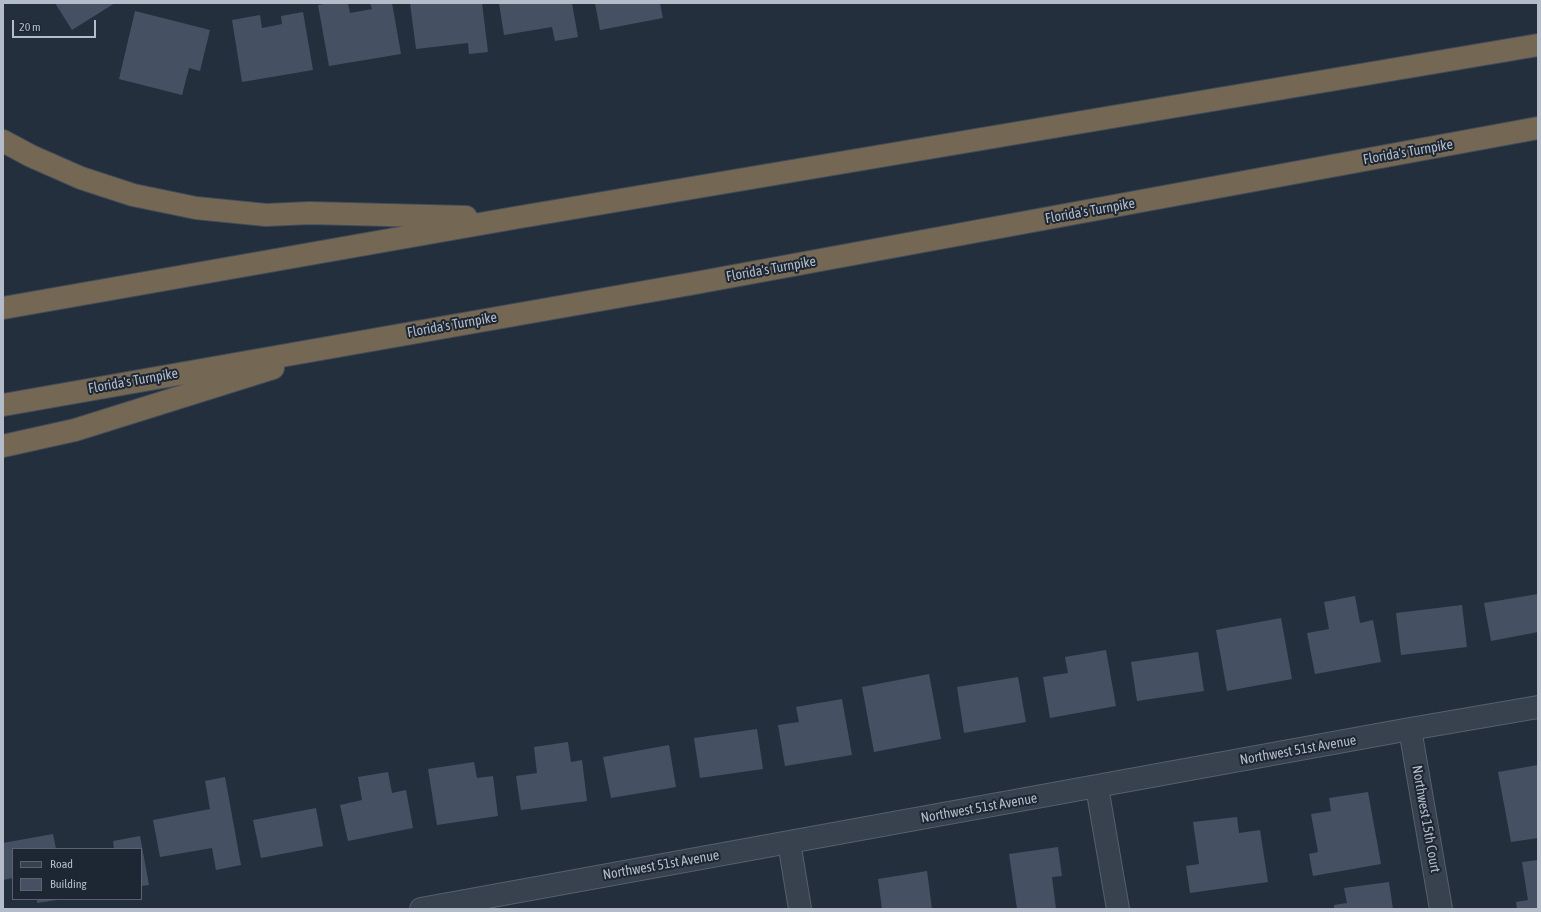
<!DOCTYPE html>
<style>
body{margin:0}
#map{position:relative;width:1541px;height:912px;overflow:hidden;background:#242f3e;font-family:"Asap Condensed",sans-serif}
canvas{display:block}
.frame{position:absolute;inset:0;border:4px solid #b4bcc9;pointer-events:none}
.legend{position:absolute;left:12px;top:848px;width:130px;height:52px;box-sizing:border-box;background:#1d2633;border:1px solid #59626f;margin:0;padding:5px 7px;list-style:none;font-size:12px;color:#b4bcc9}
.legend li{display:flex;align-items:center;gap:8px;height:20px}
.legend b{width:20px;border:1px solid #59626f}
.scale{position:absolute;left:12px;top:20px;width:84px;height:18px;box-sizing:border-box;border:2px solid #b4bcc9;border-top:0;padding-left:5px;font-size:12px;line-height:14px;white-space:nowrap;color:#b4bcc9;-webkit-text-stroke:3px #1d2633;paint-order:stroke}
</style>
<div id="map">
<canvas width="1541" height="912"></canvas>
<div class="frame"></div>
<ul class="legend">
<li><b style="height:5px;background:#38414e"></b>Road</li>
<li><b style="height:11px;background:#455162"></b>Building</li>
</ul>
<div class="scale">20 m</div>
</div>
<script>
const ctx = document.querySelector('canvas').getContext('2d');
ctx.lineJoin = 'round';
function paint(path, color) { ctx.fillStyle = color; ctx.fill(path, 'evenodd'); }
const toPath = rows => new Path2D(rows.map(r => 'M' + r).join(''));
function trace(path, color, width, dash) { ctx.strokeStyle = color; ctx.lineWidth = width; ctx.lineCap = dash ? 'butt' : 'round'; ctx.setLineDash(dash || []); ctx.stroke(path); }
function drawText(font, color, halo, rows, align = 'center') {
  ctx.font = font + ' "Asap Condensed",sans-serif'; ctx.lineWidth = 4; ctx.setLineDash([]); ctx.textBaseline = 'middle'; ctx.strokeStyle = halo; ctx.fillStyle = color; for (const [text, x, y, turn = 0] of rows) {
    ctx.save(); ctx.translate(x, y); ctx.rotate((+turn || 0) * Math.PI / 180); ctx.textAlign = isNaN(turn) ? turn : align; if (halo) ctx.strokeText(text, 0, 0); ctx.fillText(text, 0, 0); ctx.restore();
  }
}
const building = toPath([
 [55,3,115,3,72,30],
 [330,3,348,3,350,13,372,9,370,3,392,3,401,54,329,66,318,5],
 [410,3,482,3,488,52,469,54,468,43,416,49],
 [499,3,572,3,578,37,555,41,552,27,504,35],
 [595,3,660,3,663,18,600,30],
 [135,11,210,30,200,71,189,68,182,95,119,79],
 [303,12,313,70,242,82,232,20,260,15,262,28,282,24,281,16],
 [1538,594,1538,632,1491,641,1484,603],
 [1355,596,1360,623,1373,620,1381,662,1315,674,1307,633,1329,629,1324,602],
 [1462,605,1467,647,1401,655,1396,613],
 [1281,618,1292,679,1227,691,1216,630],
 [1106,650,1116,706,1050,718,1043,677,1068,673,1065,657],
 [1198,652,1204,691,1137,701,1131,662],
 [929,674,941,739,874,752,862,687],
 [1018,677,1026,722,964,733,957,687],
 [842,699,852,755,785,766,778,725,799,722,796,707],
 [757,729,763,769,700,778,694,738],
 [568,742,571,762,582,760,587,801,521,810,516,776,537,773,534,747],
 [669,745,676,787,611,798,603,757],
 [474,762,477,778,493,776,498,816,437,825,428,769],
 [1538,765,1538,838,1511,842,1498,772],
 [388,772,392,793,406,790,413,828,348,841,340,805,362,800,358,777],
 [225,777,241,865,216,870,212,848,160,857,153,820,210,809,205,781],
 [1368,792,1381,864,1313,876,1309,854,1318,852,1311,814,1331,811,1329,798],
 [316,808,323,846,261,858,253,820],
 [1237,817,1239,833,1260,830,1268,882,1190,893,1186,866,1199,864,1193,822],
 [53,834,56,849,13,849,13,878,3,880,3,843],
 [140,836,149,885,141,886,141,849,114,849,113,841],
 [1058,847,1062,876,1052,877,1056,909,1017,909,1009,854],
 [1538,860,1538,909,1517,909,1516,902,1528,900,1522,862],
 [927,871,932,909,882,909,878,879],
 [1389,882,1393,909,1334,909,1334,905,1347,903,1344,888],
 [37,899,57,899,57,900,37,903]
]);
const street = toPath([
 [1410,729,1441,909],
 [1097,787,1118,909],
 [789,842,800,909],
 [421,909,1410,729,1538,707]
]);
const highway = toPath([
 [3,141,31,156,81,178,133,195,196,208,266,215,310,213,466,217],
 [3,308,514,218,1538,45],
 [3,405,690,284,1538,128],
 [3,446,75,430,273,368]
]);
const streetNames = [
 ["Florida's Turnpike",1408,152,-10],
 ["Florida's Turnpike",1090,211,-10],
 ["Florida's Turnpike",771,269,-10],
 ["Florida's Turnpike",452,325,-10],
 ["Florida's Turnpike",133,381,-10],
 ["Northwest 51st Avenue",1298,750,-10],
 ["Northwest 51st Avenue",979,808,-10],
 ["Northwest 15th Court",1426,819,80],
 ["Northwest 51st Avenue",661,865,-10]
];
paint(building, '#455162');
trace(street, '#565f6c', 24);
trace(highway, '#434c59', 24);
trace(street, '#38414e', 22);
trace(highway, '#746855', 22);
drawText('14px', '#b4bcc9', '#1d2633', streetNames);
</script>
